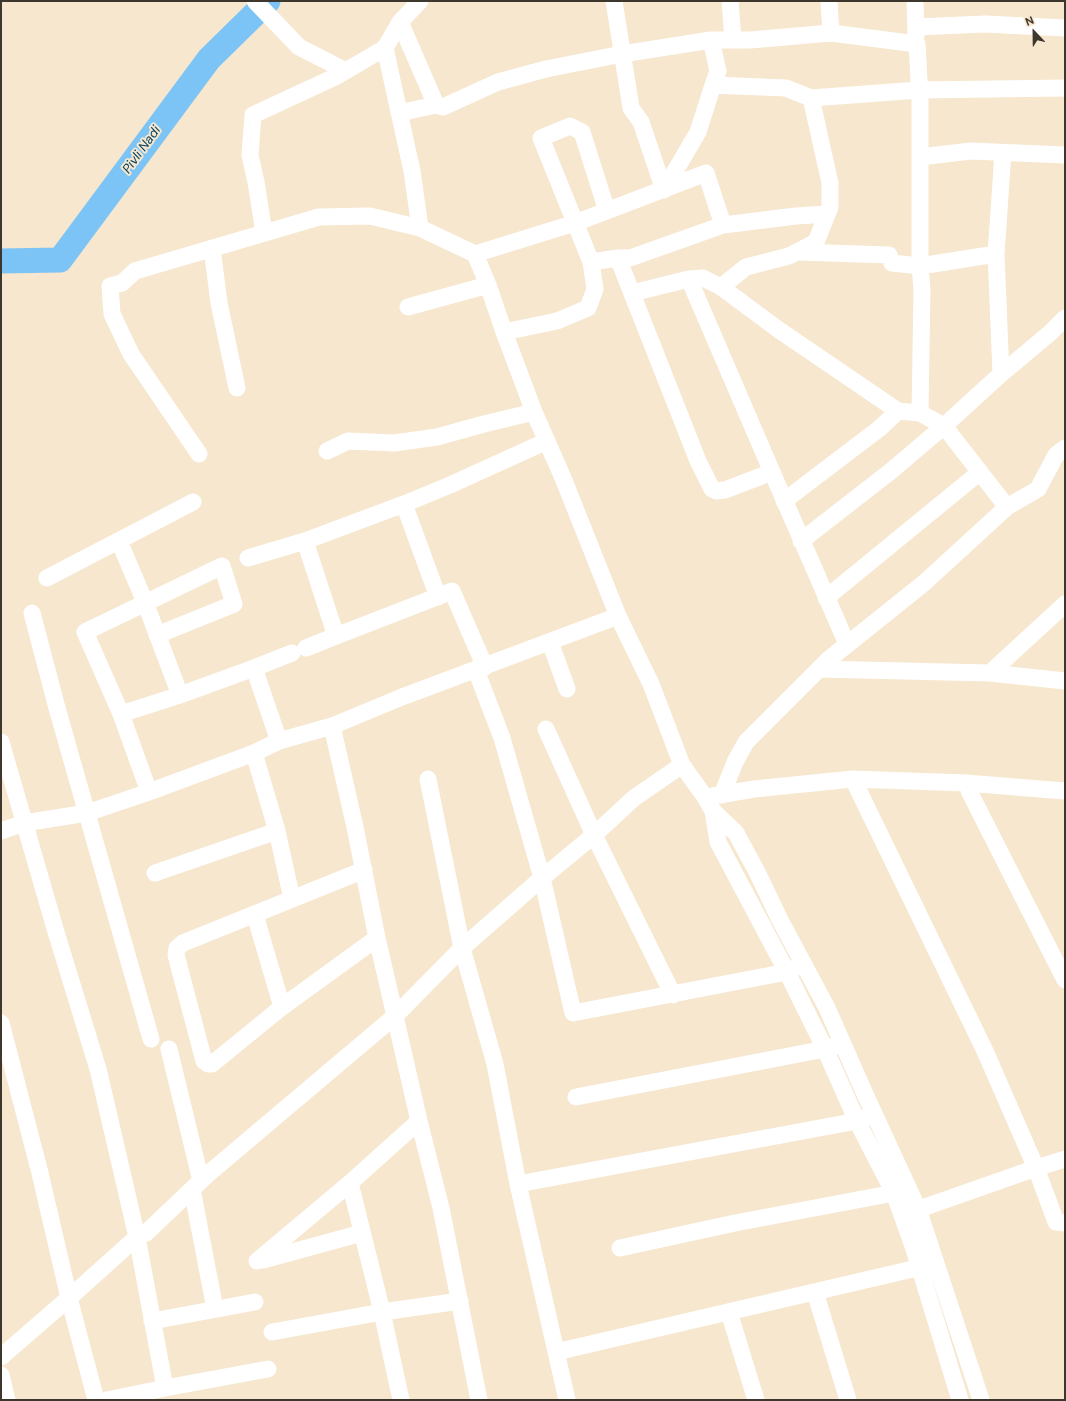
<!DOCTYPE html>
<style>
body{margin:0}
#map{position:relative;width:1066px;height:1401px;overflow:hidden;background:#f6e7ce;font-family:"DM Sans",sans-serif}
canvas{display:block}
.frame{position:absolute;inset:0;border:2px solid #3d372d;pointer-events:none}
.north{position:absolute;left:1014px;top:12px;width:40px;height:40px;-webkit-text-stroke:3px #f6e7ce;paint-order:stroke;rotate:338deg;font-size:11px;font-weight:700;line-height:16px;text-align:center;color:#3d372d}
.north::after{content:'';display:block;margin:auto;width:14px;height:18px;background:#3d372d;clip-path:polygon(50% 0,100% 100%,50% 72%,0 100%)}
</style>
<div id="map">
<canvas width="1066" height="1401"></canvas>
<div class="frame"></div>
<div class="north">N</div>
</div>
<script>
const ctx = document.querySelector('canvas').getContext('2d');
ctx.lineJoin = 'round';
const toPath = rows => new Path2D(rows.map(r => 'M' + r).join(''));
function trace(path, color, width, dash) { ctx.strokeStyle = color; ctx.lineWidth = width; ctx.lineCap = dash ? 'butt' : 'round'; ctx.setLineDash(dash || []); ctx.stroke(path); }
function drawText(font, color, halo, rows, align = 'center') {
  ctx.font = font + ' "DM Sans",sans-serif'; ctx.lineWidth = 4; ctx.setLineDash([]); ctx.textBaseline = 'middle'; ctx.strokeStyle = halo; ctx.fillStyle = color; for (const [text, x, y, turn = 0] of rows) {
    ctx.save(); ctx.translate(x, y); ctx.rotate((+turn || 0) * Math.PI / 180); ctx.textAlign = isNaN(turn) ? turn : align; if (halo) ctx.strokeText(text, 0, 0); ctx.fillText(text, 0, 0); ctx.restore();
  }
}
const river = toPath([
 [1,261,60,260,209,59,268,1]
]);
const minor = toPath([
 [255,1,299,47,346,71],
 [614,1,631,108,641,122,664,190],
 [730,1,733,40],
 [829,1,831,33],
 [915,1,916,37],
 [400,22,436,105,443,107,498,82,546,69,622,54,711,40,750,40,831,33,917,44,920,99,920,266,922,289,920,413,898,411],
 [916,27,985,24,1065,28],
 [713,85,786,88,811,98],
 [399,113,436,105],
 [920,157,971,151,1065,155],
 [664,190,698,132,713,85,718,71,711,40],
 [607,211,582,132,570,126,541,138,591,262,618,258,630,258,723,225],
 [420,228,412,171,385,48,400,22,420,1],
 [264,233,256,182,250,155,253,115,337,76,385,48],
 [212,248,219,303,237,388],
 [799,252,889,255,892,263,920,266,996,254,1003,153],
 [475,254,575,223,706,173,723,225,796,216,827,214],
 [996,254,1001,374],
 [618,258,698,461,712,489,716,491,725,490,772,472],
 [721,287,746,267,789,256,816,242,830,207,830,183,811,98,919,90,1065,88],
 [632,293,689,279],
 [408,307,488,285],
 [504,332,557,321,588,308,595,289,591,262],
 [920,413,944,426,1007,507],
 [327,451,348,441,394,443,437,437,484,424,534,412],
 [199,454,131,354,112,314,110,286,122,283,135,271,319,217,370,216,420,228,475,254,488,285,504,332,534,412,563,478,618,616],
 [784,501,880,428,898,411,779,330,721,287,703,278,689,279,772,472,847,644],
 [404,504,438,597],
 [119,541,145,602,180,695,254,668,279,741],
 [305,541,336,636,306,648],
 [801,541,891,471,944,426,1001,374,1050,333,1065,318],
 [248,558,305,541,404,504,450,485,547,441],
 [47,578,193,502],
 [826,598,980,472],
 [32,613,57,708,151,1039],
 [336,636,452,591,485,667],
 [550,642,567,689],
 [254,668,292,653],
 [819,669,990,673,1065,604],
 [476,670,502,738,542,878,573,1013,787,972,797,967],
 [990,673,1065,681],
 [121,714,85,632,222,566,234,604,157,635],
 [332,726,402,697,618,616,651,684,682,765,705,797,713,811,736,833,758,874,779,918,827,1008,865,1094,918,1209,981,1400],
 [546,729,594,835,673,995],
 [1,742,56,932,98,1069,137,1237,165,1388,268,1369],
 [428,779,462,948,495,1064,518,1184,567,1400],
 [853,779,985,1051,1036,1168,1056,1222,1065,1223],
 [969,791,1065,980],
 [149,792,121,714,180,695],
 [722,795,735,762,746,742,828,660,924,583,1007,507,1038,489,1056,455,1065,448],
 [713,796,754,789,853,779,966,783,1065,791],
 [713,811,718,842,787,972,825,1049,857,1121,894,1193,914,1249,960,1400],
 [1,831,24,823,87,813,149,792,254,753,279,741,332,726,355,827,377,938,395,1016,419,1121,441,1208,479,1400],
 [277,831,292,899],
 [364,870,183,943,177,948,176,955,204,1061,208,1064,212,1064,282,1007,377,938],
 [155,873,277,831,254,753],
 [255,915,282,1007],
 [1,1023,40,1173,69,1298,96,1400],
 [169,1049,201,1181],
 [576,1097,825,1049,835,1046],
 [518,1184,857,1121,867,1117],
 [192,1189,215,1309],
 [908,1213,1036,1168,1065,1159],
 [620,1248,735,1223,894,1193,903,1189],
 [263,1260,362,1233],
 [257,1261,350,1183],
 [815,1292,848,1400],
 [729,1312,756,1400],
 [152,1321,255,1302],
 [272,1332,382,1312,460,1301],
 [556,1352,930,1265],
 [1,1357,69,1298,137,1237,146,1233,208,1174,395,1016,462,948,542,878,594,835,634,798,682,765],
 [1,1375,7,1400],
 [107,1400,165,1388],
 [401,1400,382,1312,350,1183,419,1121]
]);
const waterNames = [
 ["Pivli Nadi",142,150,-54]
];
trace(river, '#7cc4f6', 25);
trace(minor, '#fff', 17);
drawText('italic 13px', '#034060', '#f6e7ce', waterNames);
</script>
